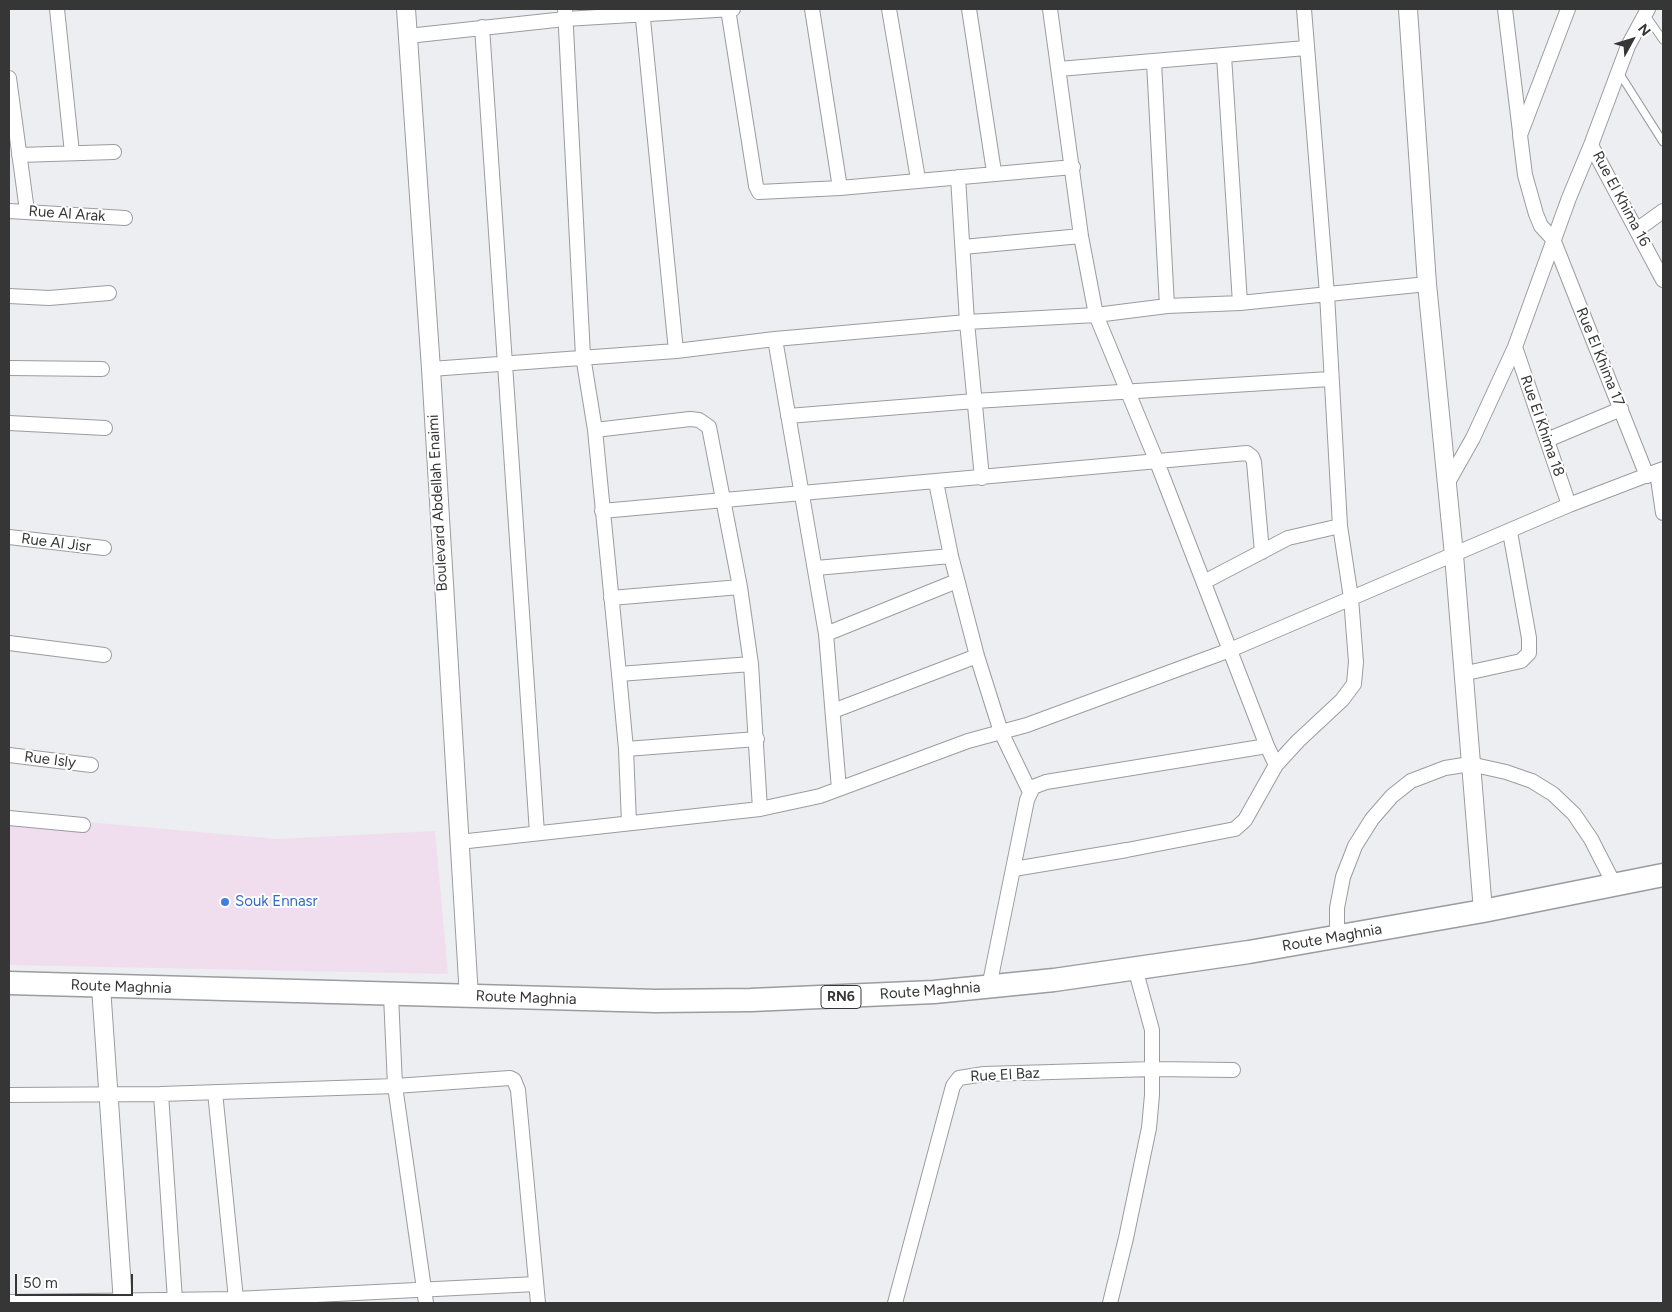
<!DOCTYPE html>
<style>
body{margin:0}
#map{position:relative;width:1672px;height:1312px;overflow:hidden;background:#edeef1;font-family:Figtree,sans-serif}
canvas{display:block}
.frame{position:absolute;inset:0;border:10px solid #363637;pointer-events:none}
.north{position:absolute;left:1607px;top:15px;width:50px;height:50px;-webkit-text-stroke:4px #fff;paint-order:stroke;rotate:51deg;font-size:14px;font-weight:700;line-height:20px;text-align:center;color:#363637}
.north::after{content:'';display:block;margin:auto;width:18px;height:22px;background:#363637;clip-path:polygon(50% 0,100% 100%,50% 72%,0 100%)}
.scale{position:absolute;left:15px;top:1274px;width:118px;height:22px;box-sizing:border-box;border:2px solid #363637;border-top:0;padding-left:6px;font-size:15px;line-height:18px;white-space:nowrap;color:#363637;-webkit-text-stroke:4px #fff;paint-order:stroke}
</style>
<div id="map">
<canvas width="1672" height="1312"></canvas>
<div class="frame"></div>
<div class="north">N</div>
<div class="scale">50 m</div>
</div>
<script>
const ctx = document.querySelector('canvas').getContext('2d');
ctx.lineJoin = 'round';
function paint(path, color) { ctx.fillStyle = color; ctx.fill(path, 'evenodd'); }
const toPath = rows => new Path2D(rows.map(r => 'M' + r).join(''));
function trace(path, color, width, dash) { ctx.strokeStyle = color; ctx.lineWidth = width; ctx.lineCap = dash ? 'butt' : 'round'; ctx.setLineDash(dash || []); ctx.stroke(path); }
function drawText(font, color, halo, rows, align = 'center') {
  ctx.font = font + ' Figtree,sans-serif'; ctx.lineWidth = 4; ctx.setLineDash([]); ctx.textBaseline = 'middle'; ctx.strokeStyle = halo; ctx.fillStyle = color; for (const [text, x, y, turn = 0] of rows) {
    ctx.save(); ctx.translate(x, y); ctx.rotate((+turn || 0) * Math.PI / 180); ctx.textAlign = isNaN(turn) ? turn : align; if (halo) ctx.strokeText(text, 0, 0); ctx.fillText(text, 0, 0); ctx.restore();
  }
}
const commercial = toPath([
 [9,815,277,839,435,831,448,974,9,965]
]);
const service = toPath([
 [1645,14,1663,40],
 [1618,71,1663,142]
]);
const minor = toPath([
 [57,9,72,153],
 [565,9,583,356,595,430,619,674,626,749,629,823],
 [642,9,676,351],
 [728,9,756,186,759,192,840,188,1073,167],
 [812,9,840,188],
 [889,9,918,179],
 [969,9,994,172],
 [1050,9,1081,236,1096,315,1157,462,1267,746,1276,765],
 [1505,9,1520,132],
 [1568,9,1520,135,1525,175,1536,214,1541,226,1553,239,1647,476],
 [482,27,537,833],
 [408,36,565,19,733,9],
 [1224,56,1240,303],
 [1154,62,1167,306],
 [1059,69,1306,48],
 [9,78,27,211],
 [1591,145,1663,280],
 [19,155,114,152],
 [958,177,967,322,982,478],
 [9,211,125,218],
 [1638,229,1663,211],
 [963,247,1081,236],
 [9,296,49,298,109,293],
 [775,339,826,634,839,789],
 [1515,347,1569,505],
 [9,368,102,369],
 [431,369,676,351,775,339,967,322,1096,315,1167,306,1240,303,1427,284],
 [788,416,975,401,1330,379],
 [9,423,105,428],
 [595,430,690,419,699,420,709,427,740,587,751,664,760,809],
 [1547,440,1621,409],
 [1657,472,1663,513],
 [936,482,951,556,977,656,1001,732,1030,792],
 [1447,484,1473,438,1515,347,1569,198,1591,145,1628,46,1648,9],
 [602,511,1247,453,1252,457,1254,462,1262,552],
 [9,537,104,548],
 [816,568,951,556],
 [1204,582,1288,538,1340,526],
 [611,598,740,587],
 [826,634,957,581],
 [9,643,104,655],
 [619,674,751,664],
 [1462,674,1521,661,1529,653,1529,638,1510,532],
 [833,711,977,656],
 [626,749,757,739],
 [9,755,91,765],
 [9,818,83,825],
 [459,842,760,809,820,796,968,741,1027,725,1230,650,1569,505,1663,469],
 [1014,869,1127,850,1235,829,1245,820,1276,765,1298,741,1342,700,1354,684,1356,662,1351,598,1340,526,1327,294,1304,9],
 [1337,937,1337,908,1343,877,1355,846,1372,819,1392,796,1411,781,1445,768,1470,764,1506,772,1532,781,1553,794,1574,814,1591,839,1614,884],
 [989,987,1027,800,1033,787,1046,782,1267,746],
 [391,995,395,1086,426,1303],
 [215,1092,236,1299],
 [161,1094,175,1300],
 [9,1095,161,1094,395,1086,510,1078,514,1080,518,1090,538,1303],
 [9,1302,236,1299,536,1284],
 [895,1303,953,1086,959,1078,984,1074,1153,1069,1233,1070],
 [1110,1303,1126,1238,1149,1128,1152,1095,1152,1030,1135,968]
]);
const tertiary = toPath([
 [406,9,431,369,469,997],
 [1408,9,1427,284,1454,555,1483,911],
 [101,987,123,1303]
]);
const primary = toPath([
 [9,983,656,1001,751,1000,934,992,1054,980,1249,952,1483,911,1663,875]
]);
const markers = [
 [225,902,5,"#3f7fe0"]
];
const shields = [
 [841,997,40]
];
const shieldNames = [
 ["RN6",841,997]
];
const streetNames = [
 ["Rue El Khima 16",1621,199,62],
 ["Rue Al Arak",67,214,4],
 ["Rue El Khima 17",1600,357,68],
 ["Rue El Khima 18",1542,426,71],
 ["Boulevard Abdellah Enaimi",438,503,-93],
 ["Rue Al Jisr",56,543,7],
 ["Rue Isly",50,760,7],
 ["Route Maghnia",1332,938,-10],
 ["Route Maghnia",121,987,2],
 ["Route Maghnia",930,991,-4],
 ["Route Maghnia",526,998,2],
 ["Rue El Baz",1005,1075,-3]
];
const shopNames = [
 ["Souk Ennasr",235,902]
];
paint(commercial, '#f0deef');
trace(service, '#9b9c9f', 9);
trace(minor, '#9b9c9f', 16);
trace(tertiary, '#9b9c9f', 20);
trace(primary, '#9b9c9f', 25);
trace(service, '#fff', 7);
trace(minor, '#fff', 14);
trace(tertiary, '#fff', 18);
trace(primary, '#fff', 22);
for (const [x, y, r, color] of markers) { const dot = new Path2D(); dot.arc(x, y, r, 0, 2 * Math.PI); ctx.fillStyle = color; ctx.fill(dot); trace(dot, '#fff', 2); }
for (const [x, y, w] of shields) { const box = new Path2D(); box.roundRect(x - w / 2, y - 11.5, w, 23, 4); ctx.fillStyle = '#fff'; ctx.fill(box); trace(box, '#363637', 1); }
drawText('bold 14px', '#363637', null, shieldNames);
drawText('15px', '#363637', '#fff', streetNames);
drawText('15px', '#366cbe', '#fff', shopNames, 'left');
</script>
